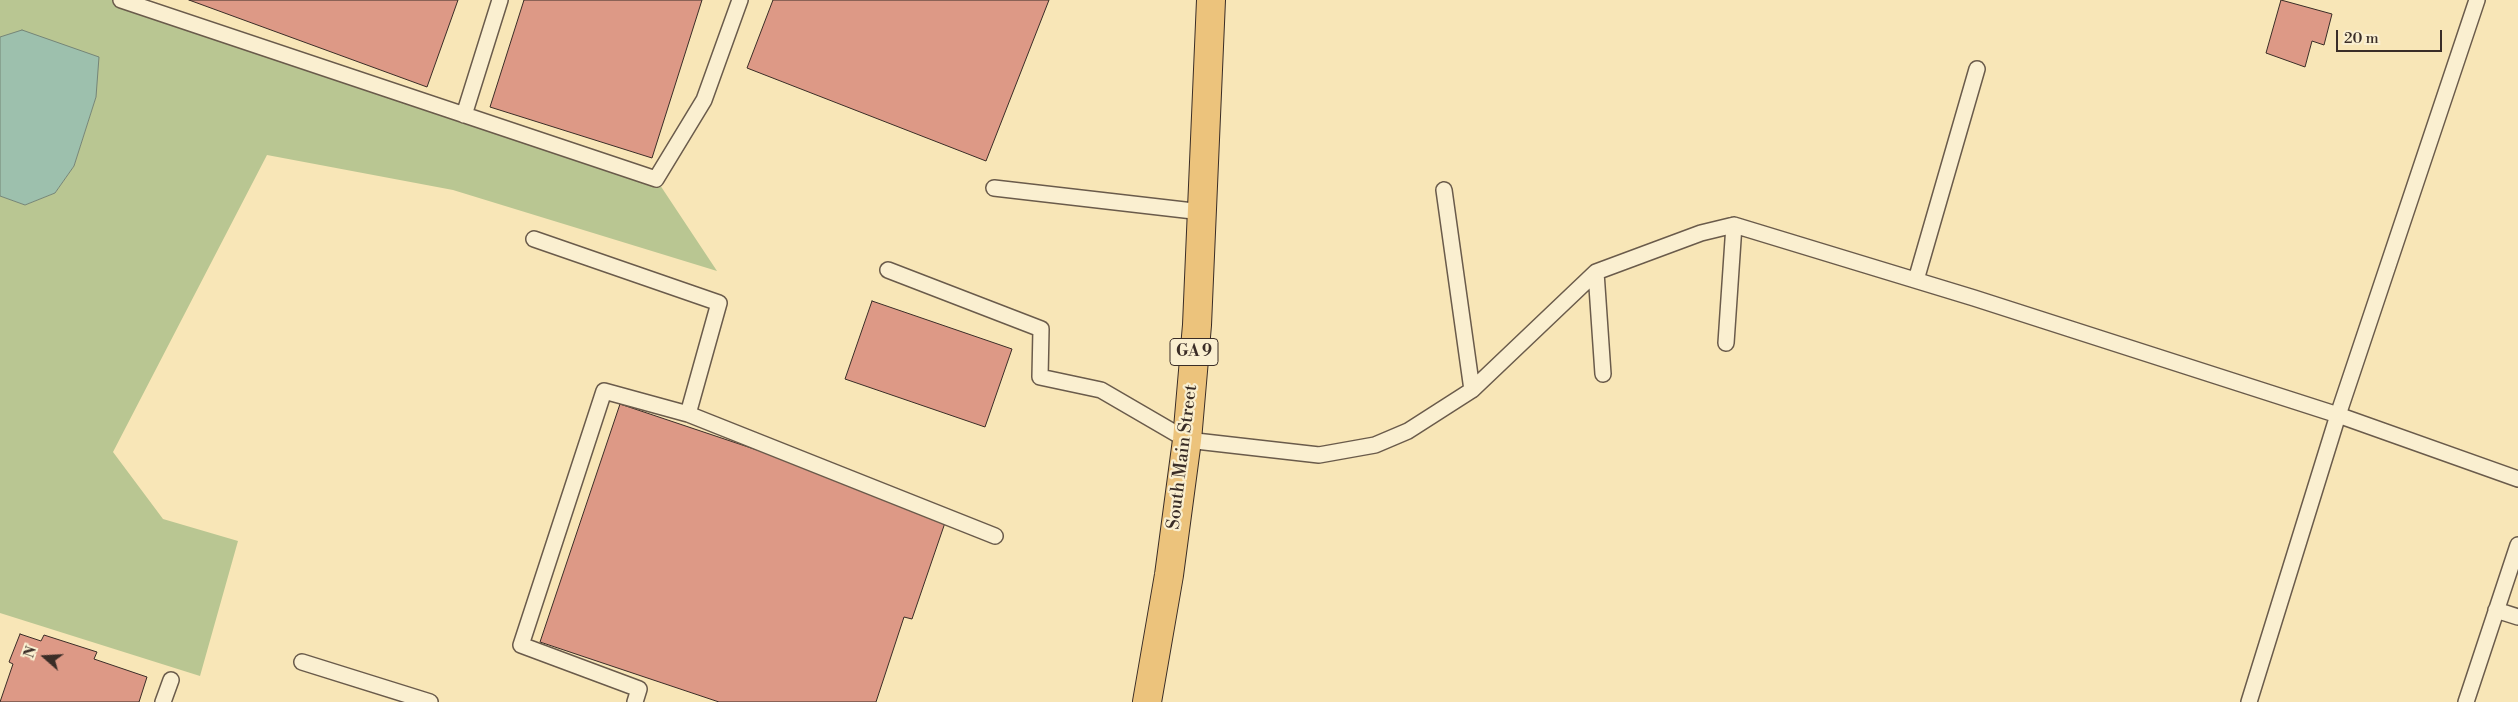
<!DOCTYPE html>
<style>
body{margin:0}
#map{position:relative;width:2518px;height:702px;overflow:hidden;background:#f8e6b7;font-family:"Libre Bodoni",serif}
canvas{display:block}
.north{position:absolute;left:20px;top:632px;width:50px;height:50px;-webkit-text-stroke:4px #faefd0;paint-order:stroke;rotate:289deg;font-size:14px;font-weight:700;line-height:20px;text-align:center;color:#3a2d27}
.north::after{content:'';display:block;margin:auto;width:18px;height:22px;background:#3a2d27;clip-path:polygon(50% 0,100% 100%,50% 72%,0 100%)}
.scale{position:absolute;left:2336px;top:30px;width:106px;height:22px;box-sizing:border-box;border:2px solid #3a2d27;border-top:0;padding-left:6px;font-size:15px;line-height:18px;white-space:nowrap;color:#3a2d27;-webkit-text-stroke:4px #faefd0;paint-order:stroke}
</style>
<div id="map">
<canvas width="2518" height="702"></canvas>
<div class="north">N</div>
<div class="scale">20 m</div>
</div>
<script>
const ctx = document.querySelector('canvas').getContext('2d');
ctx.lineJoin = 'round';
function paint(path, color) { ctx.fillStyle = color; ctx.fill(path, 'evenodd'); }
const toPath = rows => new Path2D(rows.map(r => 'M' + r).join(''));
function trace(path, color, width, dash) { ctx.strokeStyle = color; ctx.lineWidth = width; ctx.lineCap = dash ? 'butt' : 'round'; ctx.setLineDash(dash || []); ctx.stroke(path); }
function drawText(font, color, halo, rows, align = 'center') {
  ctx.font = font + ' "Libre Bodoni",serif'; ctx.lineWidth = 4.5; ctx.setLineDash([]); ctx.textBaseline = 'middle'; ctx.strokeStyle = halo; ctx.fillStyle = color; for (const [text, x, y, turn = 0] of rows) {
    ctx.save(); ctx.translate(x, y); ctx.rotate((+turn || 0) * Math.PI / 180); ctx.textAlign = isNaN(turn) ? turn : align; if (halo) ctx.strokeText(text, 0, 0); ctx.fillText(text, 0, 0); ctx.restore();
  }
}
const green = toPath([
 [0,0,121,0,656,179,717,271,453,190,267,155,113,452,163,519,238,541,200,676,0,613,0,196,25,205,55,193,74,166,96,97,22,31,0,37]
]);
const water = toPath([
 [22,30,99,57,96,97,74,166,55,193,25,205,0,196,0,37,22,30]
]);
const building = toPath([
 [189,0,458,0,427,87,189,0],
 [524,0,702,0,652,158,490,107,524,0],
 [773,0,1049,0,986,161,747,68,773,0],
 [2281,0,2332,14,2324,45,2312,41,2305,67,2266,53,2281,0],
 [872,301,1012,349,985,427,845,379,872,301],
 [620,404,948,514,912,619,904,617,876,702,719,702,540,642,620,404],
 [20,634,41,641,44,635,97,652,94,659,147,677,139,702,0,702,13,664,9,662,20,634]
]);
const lane = toPath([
 [121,0,656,179,704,100,740,0],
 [464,115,500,0],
 [994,188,1202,212],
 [1444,190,1472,390],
 [534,239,719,303,688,414,995,536],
 [888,270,1041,329,1040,377,1101,390,1187,440,1319,455,1375,445,1408,431,1472,390,1596,272,1701,233,1734,225,1974,298,2338,415,2518,479],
 [1596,272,1603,374],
 [1916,280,1977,69],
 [1726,343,1734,225],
 [2496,610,2518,617],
 [302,662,430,702],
 [163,702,171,680],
 [635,702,639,689,521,645,604,391,688,414],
 [2249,702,2338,415,2477,0],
 [2466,702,2518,545]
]);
const highway = toPath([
 [1147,702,1169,575,1187,440,1197,325,1211,0]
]);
const shields = [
 [1194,352,48]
];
const shieldNames = [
 ["GA 9",1194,352]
];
const streetNames = [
 ["South Main Street",1183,457,-83]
];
paint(green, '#b9c692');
paint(water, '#9dc0ad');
trace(water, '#758577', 1);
paint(building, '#dd9986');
trace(building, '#3a2d27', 1);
trace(lane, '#6a5b4b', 18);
trace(highway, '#3a2d27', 30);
trace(lane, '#faefd0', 15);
trace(highway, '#ecc37c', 28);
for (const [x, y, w] of shields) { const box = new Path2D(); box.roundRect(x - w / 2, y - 13.5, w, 27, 4); ctx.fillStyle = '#faefd0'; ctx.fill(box); trace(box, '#3a2d27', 1); }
drawText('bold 16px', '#3a2d27', null, shieldNames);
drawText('18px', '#3a2d27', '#faefd0', streetNames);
</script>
